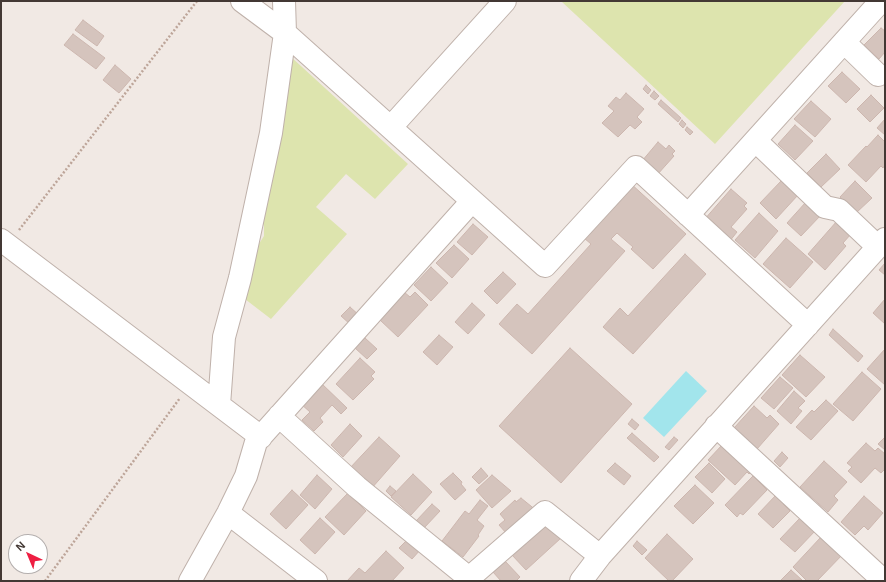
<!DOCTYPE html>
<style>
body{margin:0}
#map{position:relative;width:886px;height:582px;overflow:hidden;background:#f1e9e4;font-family:Helvetica,sans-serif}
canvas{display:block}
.frame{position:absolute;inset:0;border:2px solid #433834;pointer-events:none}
.north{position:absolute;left:8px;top:534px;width:40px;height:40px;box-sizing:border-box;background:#fff;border:1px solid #b4afae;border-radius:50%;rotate:316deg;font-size:11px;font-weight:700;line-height:16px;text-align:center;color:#433834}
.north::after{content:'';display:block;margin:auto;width:14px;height:18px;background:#ee1e42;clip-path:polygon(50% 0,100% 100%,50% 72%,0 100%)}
</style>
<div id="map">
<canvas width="886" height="582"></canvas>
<div class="frame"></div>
<div class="north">N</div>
</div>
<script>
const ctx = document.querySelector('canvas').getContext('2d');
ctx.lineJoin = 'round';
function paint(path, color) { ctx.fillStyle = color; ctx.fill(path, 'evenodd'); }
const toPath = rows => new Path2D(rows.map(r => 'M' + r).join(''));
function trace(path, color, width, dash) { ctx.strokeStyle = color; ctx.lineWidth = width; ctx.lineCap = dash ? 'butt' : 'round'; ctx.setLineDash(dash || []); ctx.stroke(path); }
const green = toPath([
 [563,1,845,1,715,144,562,2],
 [290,56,408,164,375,199,346,174,316,207,347,234,271,319,241,296,253,253,264,236,264,226,258,212]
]);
const water = toPath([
 [686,371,707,391,664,437,643,418]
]);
const building = toPath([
 [83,20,104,36,97,46,75,30,83,20],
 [881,28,885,31,885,52,879,59,864,45,881,28],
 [73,34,105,58,96,69,64,45,73,34],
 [115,65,131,79,119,93,103,80,115,65],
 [842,72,860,89,846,103,828,86,842,72],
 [646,85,651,90,648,94,643,89,646,85],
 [654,91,659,96,655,100,650,96,654,91],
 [626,93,644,109,637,117,642,122,635,129,630,125,618,137,602,123,614,111,608,106,616,97,620,100,626,93],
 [871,95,884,108,870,122,857,109,871,95],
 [661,100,681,118,678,122,658,104,661,100],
 [811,101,831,119,815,137,794,119,811,101],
 [885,119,885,135,877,128,885,119],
 [682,120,686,124,683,128,679,124,682,120],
 [795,125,813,141,795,160,778,144,795,125],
 [687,127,693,132,690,135,685,130,687,127],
 [878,135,885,142,885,165,883,168,881,166,866,182,848,165,866,146,867,147,878,135],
 [658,142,666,149,669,145,675,151,672,154,674,156,657,175,642,161,658,142],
 [826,154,840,169,821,187,807,173,826,154],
 [782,180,798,195,776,219,760,203,782,180],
 [855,181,872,198,856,213,840,197,855,181],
 [629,182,686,234,653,269,631,249,633,247,617,233,611,239,625,251,532,354,499,324,517,304,528,314,591,244,584,238,629,182],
 [731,189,747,203,744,206,747,209,731,227,737,232,729,242,704,220,731,189],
 [806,202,821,215,801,236,787,223,806,202],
 [759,213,778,231,755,258,735,240,759,213],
 [837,221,851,234,843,243,846,246,825,270,808,254,837,221],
 [473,224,488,237,472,255,457,242,473,224],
 [786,238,813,262,790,288,763,264,786,238],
 [454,245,469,259,452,278,436,263,454,245],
 [685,254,706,274,633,354,603,327,620,308,628,316,685,254],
 [885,263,885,275,879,270,885,263],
 [431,267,448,283,431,301,414,285,431,267],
 [503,272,516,284,497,304,484,291,503,272],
 [404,292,410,297,415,292,428,305,398,337,380,320,390,310,388,308,404,292],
 [885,299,885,324,873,313,885,299],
 [472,303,485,315,468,334,455,322,472,303],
 [350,307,360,316,351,325,341,316,350,307],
 [833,329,863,356,858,362,829,335,833,329],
 [439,335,453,347,437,365,423,352,439,335],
 [365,338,377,349,367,359,355,348,365,338],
 [570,348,632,404,561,483,499,426,570,348],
 [885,349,885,385,867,369,885,349],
 [800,355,825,377,806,397,782,375,800,355],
 [360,358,375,372,371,376,374,379,353,400,336,384,360,358],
 [862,372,881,389,853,421,833,404,862,372],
 [780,377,793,388,774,409,761,398,780,377],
 [321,383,347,408,341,414,332,405,320,418,323,422,314,431,302,420,310,412,301,404,321,383],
 [794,391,805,401,798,408,802,411,791,424,777,411,794,391],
 [826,400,838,411,811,440,796,427,812,410,814,412,826,400],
 [754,406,767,418,770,415,779,424,757,449,734,428,754,406],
 [632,419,639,425,635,430,628,424,632,419],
 [350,424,362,436,343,457,331,445,350,424],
 [632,433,659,457,654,462,627,438,632,433],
 [379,437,400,456,371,489,349,469,379,437],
 [674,437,678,440,669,450,665,447,674,437],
 [885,437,885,450,878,444,885,437],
 [866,443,875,451,878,448,885,454,885,469,881,473,875,468,861,483,848,471,852,467,847,463,866,443],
 [722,445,752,471,749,474,747,472,735,485,708,460,722,445],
 [782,452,788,458,780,467,774,461,782,452],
 [824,461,847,482,834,496,838,500,828,512,800,487,824,461],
 [615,463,631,476,624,485,607,471,615,463],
 [709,463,725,479,712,493,695,477,709,463],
 [481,468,488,476,479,484,472,477,481,468],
 [453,473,462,482,461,484,466,490,455,500,440,484,453,473],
 [413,474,432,492,411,515,391,497,413,474],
 [317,475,332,489,315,509,300,495,317,475],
 [492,475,511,491,492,508,476,490,492,475],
 [753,476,767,490,743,515,740,513,737,517,725,505,753,476],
 [695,485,714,503,693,524,674,506,695,485],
 [390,486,396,491,391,496,386,491,390,486],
 [292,490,308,505,286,529,270,514,292,490],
 [348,493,366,511,344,535,325,517,348,493],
 [777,494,785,502,783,504,790,511,773,528,758,514,777,494],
 [864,496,883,513,868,530,864,526,855,535,841,522,864,496],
 [521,498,537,511,507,534,499,525,505,520,500,514,515,500,516,502,521,498],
 [480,500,488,506,477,520,484,526,478,535,479,536,463,557,442,541,465,511,469,514,480,500],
 [432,504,440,511,424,528,416,521,432,504],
 [801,517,816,530,795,552,780,539,801,517],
 [320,518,335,532,315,554,300,540,320,518],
 [547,522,561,538,526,570,512,555,547,522],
 [667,534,693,559,672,581,669,581,645,558,667,534],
 [821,537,845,552,817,581,807,581,793,567,821,537],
 [409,538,421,549,412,559,399,548,409,538],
 [637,541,647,550,642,555,633,546,637,541],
 [386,551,404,568,392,581,347,581,359,568,365,573,386,551],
 [505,561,520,577,516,581,501,581,493,572,505,561],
 [791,570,802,580,780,581,791,570]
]);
const path = toPath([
 [19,230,197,1],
 [45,581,180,398]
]);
const minor = toPath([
 [242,1,285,33,545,266,636,167,808,325],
 [844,42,878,75],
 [391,127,505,1],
 [756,141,825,207,839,210,878,247],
 [688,215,881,1],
 [1,240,261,437],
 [219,405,224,337,240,278,271,133,285,33,284,1],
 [279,416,357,487,469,578,545,512,600,556],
 [716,426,884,581],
 [228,513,316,581],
 [190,581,228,513,246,476,256,442,472,201],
 [581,581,600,556,885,239]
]);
paint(green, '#dde4ae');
paint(water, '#a2e5ec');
paint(building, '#d5c4bd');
trace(building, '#ccb6ae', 1);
trace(minor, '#bfb1aa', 24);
trace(path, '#bda599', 2.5, [2, 2]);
trace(minor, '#fff', 22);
</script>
